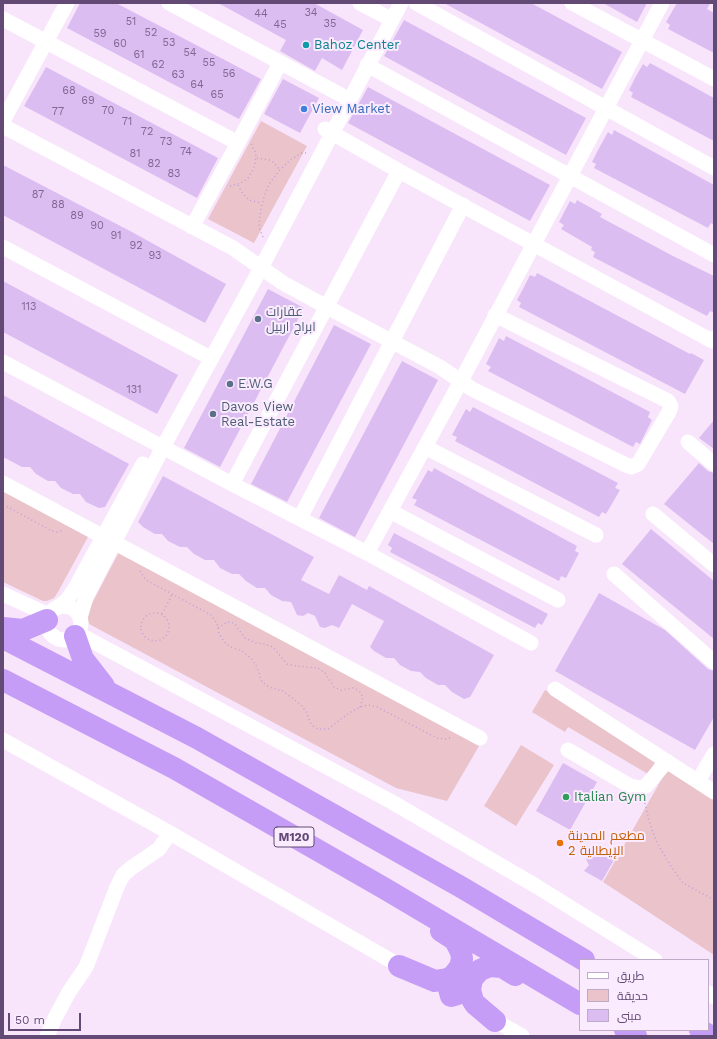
<!DOCTYPE html>
<meta charset="utf-8">
<style>
body{margin:0}
#map{position:relative;width:717px;height:1039px;overflow:hidden;background:#f8e5fc;font-family:"Work Sans",Cairo,sans-serif}
canvas{display:block}
.frame{position:absolute;inset:0;border:4px solid #624a75;pointer-events:none}
.legend{position:absolute;left:579px;top:959px;width:130px;height:72px;box-sizing:border-box;background:#fbebff;border:1px solid #beabc8;margin:0;padding:5px 7px;list-style:none;font-size:12px;color:#624a75}
.legend li{display:flex;align-items:center;gap:8px;height:20px}
.legend b{width:20px;border:1px solid #beabc8}
.scale{position:absolute;left:8px;top:1013px;width:73px;height:18px;box-sizing:border-box;border:2px solid #624a75;border-top:0;padding-left:5px;font-size:12px;line-height:14px;white-space:nowrap;color:#624a75;-webkit-text-stroke:3px #fbebff;paint-order:stroke}
</style>
<div id="map">
<canvas width="717" height="1039"></canvas>
<div class="frame"></div>
<ul class="legend">
<li><b style="height:5px;background:#fff"></b>طريق</li>
<li><b style="height:11px;background:#eac3cb"></b>حديقة</li>
<li><b style="height:11px;background:#dcbdf1"></b>مبنى</li>
</ul>
<div class="scale">50 m</div>
</div>
<script>
const ctx = document.querySelector('canvas').getContext('2d');
ctx.lineJoin = 'round';
function paint(path, color) { ctx.fillStyle = color; ctx.fill(path, 'evenodd'); }
const toPath = rows => new Path2D(rows.map(r => 'M' + r).join(''));
function trace(path, color, width, dash) { ctx.strokeStyle = color; ctx.lineWidth = width; ctx.lineCap = dash ? 'butt' : 'round'; ctx.setLineDash(dash || []); ctx.stroke(path); }
function drawText(font, color, halo, rows, align = 'center') {
  ctx.font = font + ' "Work Sans",Cairo,sans-serif'; ctx.lineWidth = 4; ctx.setLineDash([]); ctx.textBaseline = 'middle'; ctx.strokeStyle = halo; ctx.fillStyle = color; for (const [text, x, y, turn = 0] of rows) {
    ctx.save(); ctx.translate(x, y); ctx.rotate((+turn || 0) * Math.PI / 180); ctx.textAlign = isNaN(turn) ? turn : align; if (halo) ctx.strokeText(text, 0, 0); ctx.fillText(text, 0, 0); ctx.restore();
  }
}
const green = toPath([
 [261,121,307,146,254,243,208,219],
 [3,490,89,535,58,592,54,598,47,601,43,601,3,582],
 [119,552,479,746,447,801,396,788,89,624,88,621,88,611],
 [545,690,658,757,648,774,568,727,565,732,532,712],
 [521,745,554,765,516,826,484,806],
 [668,768,714,795,714,955,603,882]
]);
const building = toPath([
 [80,3,116,3,261,79,239,119,67,28],
 [218,3,314,3,363,30,342,70,322,58,315,71,280,51,286,40],
 [444,3,531,3,622,52,602,89],
 [603,3,647,3,637,22],
 [677,3,710,3,707,9,714,13,714,53,668,29,670,25,666,22],
 [404,20,586,118,566,155,384,56],
 [650,63,714,98,714,141,631,97,633,93,629,90,635,78,643,64,647,67],
 [46,67,218,158,197,198,24,106],
 [283,79,319,98,300,133,264,114],
 [368,87,550,185,530,221,348,123],
 [614,130,714,185,714,225,711,223,708,228,594,168,596,164,592,162,598,150,608,132,612,135],
 [3,165,132,232,226,284,205,323,3,215],
 [577,200,602,214,600,217,673,256,714,276,714,313,710,311,707,316,593,257,595,252,591,250,592,247,561,229,564,225,559,222,570,201,575,204],
 [537,273,690,354,691,353,704,360,685,394,519,307,521,303,517,300,524,287,530,275,535,277],
 [3,281,178,375,157,414,3,332],
 [268,289,304,308,220,467,184,448],
 [334,325,371,344,287,502,251,484],
 [506,336,650,412,648,417,652,420,640,444,636,442,633,447,488,371,491,367,486,364,499,338,504,341],
 [402,361,438,380,355,537,319,518],
 [3,395,129,464,105,507,99,508,86,502,80,494,73,494,61,488,55,481,48,481,36,474,30,467,22,467,3,457],
 [473,407,618,483,615,488,620,490,606,514,602,512,599,517,455,441,457,437,452,435,466,409,470,412],
 [714,420,714,449,699,438],
 [699,463,708,471,714,473,714,544,664,504],
 [434,468,577,546,575,551,579,553,566,578,561,576,559,581,414,505,417,500,412,498,419,486,428,470,432,472],
 [163,476,314,557,301,580,329,594,339,575,367,590,369,586,494,655,470,697,464,699,452,692,445,685,438,685,426,678,420,672,411,671,400,665,394,658,386,658,374,651,370,647,384,621,352,604,339,628,332,625,325,628,320,627,315,616,308,613,303,616,297,615,291,602,282,601,271,595,265,588,257,588,246,581,239,574,232,574,220,568,214,560,205,560,194,554,187,547,180,547,168,541,162,534,155,534,143,527,138,522],
 [651,529,714,581,714,639,622,564],
 [394,533,548,614,542,625,538,623,535,628,390,552,392,548,388,545],
 [599,593,665,630,708,669,714,671,714,717,695,750,555,671],
 [563,763,597,782,570,830,536,811],
 [592,851,599,851,614,860,602,881,584,871,589,865,586,859,587,856]
]);
const path = toPath([
 [257,158,269,160,273,162,280,170],
 [238,185,243,194,249,200,261,203],
 [230,186,241,183,248,178,253,170,255,164,256,154,251,143],
 [263,237,260,230,259,224,261,209,264,197,269,184,280,170,290,160,302,153,308,153],
 [3,505,8,507,52,531,57,532,64,530],
 [140,571,146,580,211,615,217,623,219,634,226,644,231,647,242,651,251,658,256,665,262,682,269,687,283,691,301,705,307,713,310,722,313,726,318,729,328,729,349,713,363,706,370,705,377,707,437,738,446,739,452,737],
 '141 627a14 14 0 1 1 28 0a14 14 0 1 1-28 0Z',
 [162,614,172,595],
 [218,628,227,622,234,623,245,638,256,643,265,644,273,647,287,664,297,666,318,668,325,673,334,687,341,690,353,688,356,689,359,691,363,697,360,708],
 [645,803,649,821,657,843,672,868,683,883,714,900]
]);
const minor = toPath([
 [169,3,341,95],
 [360,3,383,15],
 [416,3,714,168],
 [572,3,714,79],
 [3,19,238,143],
 [367,65,714,255],
 [3,121,67,3],
 [3,126,233,248,283,283,327,307,440,367,472,389,628,466,631,467,638,464,669,412,671,406,668,401,495,315],
 [325,129,399,171,712,341,714,338],
 [192,227,238,143,280,63],
 [3,247,203,354],
 [3,362,232,484,367,553,531,643],
 [688,442,714,464],
 [425,447,596,535],
 [3,483,480,738],
 [232,484,399,171],
 [390,511,558,600],
 [653,514,714,565],
 [300,518,463,205],
 [367,553,461,381,662,3],
 [614,574,714,662],
 [3,594,49,615],
 '47 623a17 17 0 1 1 34 0a17 17 0 1 1-34 0Z',
 [57,608,67,600,74,590,143,464],
 [80,618,86,597,163,447,261,268,401,3],
 [77,633,392,802,536,886,655,960],
 [555,689,714,792],
 [3,740,170,833,407,970],
 [568,750,630,786,640,788,646,786,667,761],
 [698,781,714,754],
 [708,993,714,997],
 [487,1016,522,1036],
 [47,1036,55,1018,69,992,86,967,117,887,123,875,131,868,159,849,170,833]
]);
const highway = toPath([
 [3,628,23,630,47,620],
 [75,636,83,659,104,686],
 [3,638,197,738,461,887,584,960],
 [3,680,174,768,382,887,580,1004],
 [399,966,435,981,447,979,453,976,460,967,462,959,461,952,455,940,441,931],
 [456,973,449,984,449,989,451,996,464,992,471,982],
 [495,1021,475,1004,473,1001,470,990,472,979,480,970,490,966,502,967,515,975],
 [625,1030,636,1036],
 [700,1030,710,1036]
]);
const markers = [
 [306,45,4,"#0f9aa8"],
 [304,109,4,"#3f7fe0"],
 [258,319,4,"#5c6f8a"],
 [230,384,4,"#5c6f8a"],
 [213,414,4,"#5c6f8a"],
 [566,797,4,"#2e9e5b"],
 [560,843,4,"#e8710a"]
];
const numberNames = [
 ["34",311,13],
 ["44",261,14],
 ["51",131,22],
 ["35",330,24],
 ["45",280,25],
 ["52",151,33],
 ["59",100,34],
 ["53",169,43],
 ["60",120,44],
 ["54",190,53],
 ["61",139,55],
 ["55",209,63],
 ["62",158,65],
 ["56",229,74],
 ["63",178,75],
 ["64",197,85],
 ["68",69,91],
 ["65",217,95],
 ["69",88,101],
 ["70",108,111],
 ["77",58,112],
 ["71",127,122],
 ["72",147,132],
 ["73",166,142],
 ["74",186,152],
 ["81",135,154],
 ["82",154,164],
 ["83",174,174],
 ["87",38,195],
 ["88",58,205],
 ["89",77,216],
 ["90",97,226],
 ["91",116,236],
 ["92",136,246],
 ["93",155,256],
 ["113",29,307],
 ["131",134,390]
];
const shields = [
 [294,837,40]
];
const shieldNames = [
 ["M120",294,837]
];
const cultureNames = [
 ["Bahoz Center",314,45]
];
const shopNames = [
 ["View Market",312,109]
];
const serviceNames = [
 ["عقارات",266,312],
 ["ابراج اربیل",266,327],
 ["E.W.G",238,384],
 ["Davos View",221,407],
 ["Real-Estate",221,422]
];
const leisureNames = [
 ["Italian Gym",574,797]
];
const foodNames = [
 ["مطعم المدينة",568,836],
 ["الإيطالية 2",568,851]
];
paint(green, '#eac3cb');
paint(building, '#dcbdf1');
trace(path, '#c0a0d6', 1.5, [1, 3]);
trace(minor, '#fff', 15);
trace(highway, '#c59cf6', 22);
for (const [x, y, r, color] of markers) { const dot = new Path2D(); dot.arc(x, y, r, 0, 2 * Math.PI); ctx.fillStyle = color; ctx.fill(dot); trace(dot, '#fbebff', 1.5); }
drawText('11px', '#806794', null, numberNames);
for (const [x, y, w] of shields) { const box = new Path2D(); box.roundRect(x - w / 2, y - 10, w, 20, 3); ctx.fillStyle = '#fbebff'; ctx.fill(box); trace(box, '#624a75', 1); }
drawText('bold 12px', '#624a75', null, shieldNames);
drawText('13px', '#0d838f', '#fbebff', cultureNames, 'left');
drawText('13px', '#366cbe', '#fbebff', shopNames, 'left');
drawText('13px', '#4e5e75', '#fbebff', serviceNames, 'left');
drawText('13px', '#27864d', '#fbebff', leisureNames, 'left');
drawText('13px', '#c56008', '#fbebff', foodNames, 'left');
</script>
